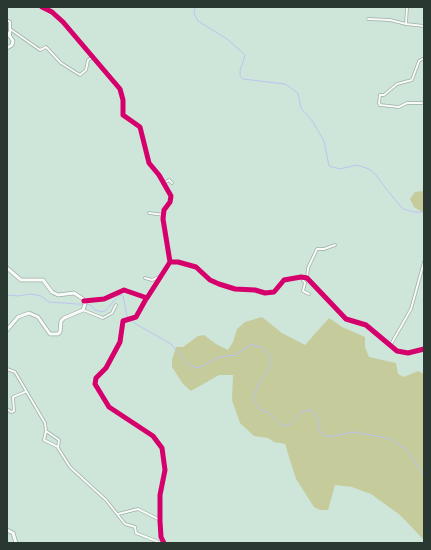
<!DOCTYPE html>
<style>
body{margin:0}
#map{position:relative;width:431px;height:550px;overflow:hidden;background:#cee5d9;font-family:"PT Sans Narrow",sans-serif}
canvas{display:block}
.frame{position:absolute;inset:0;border:8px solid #293931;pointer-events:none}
</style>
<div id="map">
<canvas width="431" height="550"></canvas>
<div class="frame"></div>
</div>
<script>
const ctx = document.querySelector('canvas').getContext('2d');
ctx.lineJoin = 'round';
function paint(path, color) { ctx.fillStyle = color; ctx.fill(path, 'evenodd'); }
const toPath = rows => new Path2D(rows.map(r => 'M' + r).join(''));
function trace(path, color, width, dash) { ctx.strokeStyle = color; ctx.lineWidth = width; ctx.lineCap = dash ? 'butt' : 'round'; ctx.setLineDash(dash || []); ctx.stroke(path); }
const green = toPath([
 [424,191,424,213,414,207,410,199,415,192],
 [262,317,282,333,305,345,329,318,342,327,365,337,365,347,369,357,396,363,398,374,404,377,418,371,424,374,424,540,400,515,371,494,352,487,335,485,328,510,320,510,314,507,296,479,285,444,274,442,268,438,254,436,240,423,232,400,233,375,219,375,191,391,183,384,172,367,172,360,176,347,183,347,198,336,204,335,216,344,228,350,233,342,237,329,245,322]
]);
const stream = toPath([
 [195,7,194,13,198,21,227,39,245,55,240,71,240,76,243,79,285,84,298,93,301,108,313,122,324,141,329,166,340,169,357,165,369,169,376,175,387,190,403,209,414,212,424,212],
 [7,295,17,296,31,294,41,296,49,302,91,305,94,309,101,312,105,311,119,295,123,296,127,316,136,324,171,344,188,364,194,367,199,368,219,357,236,355,250,345,261,347,267,352,270,359,270,367,259,382,253,399,260,409,271,414,281,425,286,426,292,423,302,411,312,410,319,421,320,432,324,435,328,437,355,432,391,439,407,450,424,475]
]);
const minor = toPath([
 [42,7,52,12,63,22,120,89,123,100,123,115,140,127,149,163,159,175,171,196,170,202,164,210,163,219,170,262,147,298,124,290,104,299,84,301],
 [407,7,406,24,424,26],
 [368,19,390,20,406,24],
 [7,20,10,22,10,36],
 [10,29,40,50,46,47,61,63,80,75,86,70,88,60,93,57],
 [422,103,407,103,399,107,380,105,379,103,380,95,384,95,397,84,412,80,419,61,424,58],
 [164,183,169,180,172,183],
 [149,213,164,215],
 [170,262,178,262,196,267,210,280,219,284,235,289,255,290,265,293,274,292,284,280,301,277,307,278,346,319,366,325,397,351,408,353,424,349],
 [301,277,305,283,303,291,309,294],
 [145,278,152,280,159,277],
 [307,278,308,268,317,249,324,249,335,245],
 [146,299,136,317,123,321,120,342,106,368,96,378,95,384,109,407,153,436,162,448,165,470,160,495,160,521,161,537,164,543],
 [83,310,103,318,112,313,116,305],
 [390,346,411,309,424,262],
 [7,369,15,372,45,423,46,431,59,440,58,448,70,467,106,500,125,524,135,527,136,533,161,543],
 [7,409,11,412,14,411,13,397,25,392],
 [46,431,44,440,58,447],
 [118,514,138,509,160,520]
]);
const primary = toPath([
 [7,32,13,41,12,45,7,48],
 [7,268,21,280,43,280,52,292,58,295,74,293,83,299,85,304,83,310,64,318,61,321,60,332,58,334,50,334,38,317,29,313,18,317,7,330],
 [7,530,13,533,16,543]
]);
const cycleway = toPath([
 [42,7,52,12,63,22,120,89,123,100,123,115,140,127,149,163,159,175,171,196,170,202,164,210,163,219,170,262,147,298,124,290,104,299,84,301],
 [170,262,178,262,196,267,210,280,219,284,235,289,255,290,265,293,274,292,284,280,301,277,307,278,346,319,366,325,397,351,408,353,424,349],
 [146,299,136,317,123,321,120,342,106,368,96,378,95,384,109,407,153,436,162,448,165,470,160,495,160,521,161,537,164,543]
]);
paint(green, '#c6cb9b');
trace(stream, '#bcc4f0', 1);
trace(minor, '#9eafa6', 3.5);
trace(primary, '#9eafa6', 4.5);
trace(minor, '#f8fbf9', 2);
trace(primary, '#f8fbf9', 3);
trace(cycleway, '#d6006c', 5);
</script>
